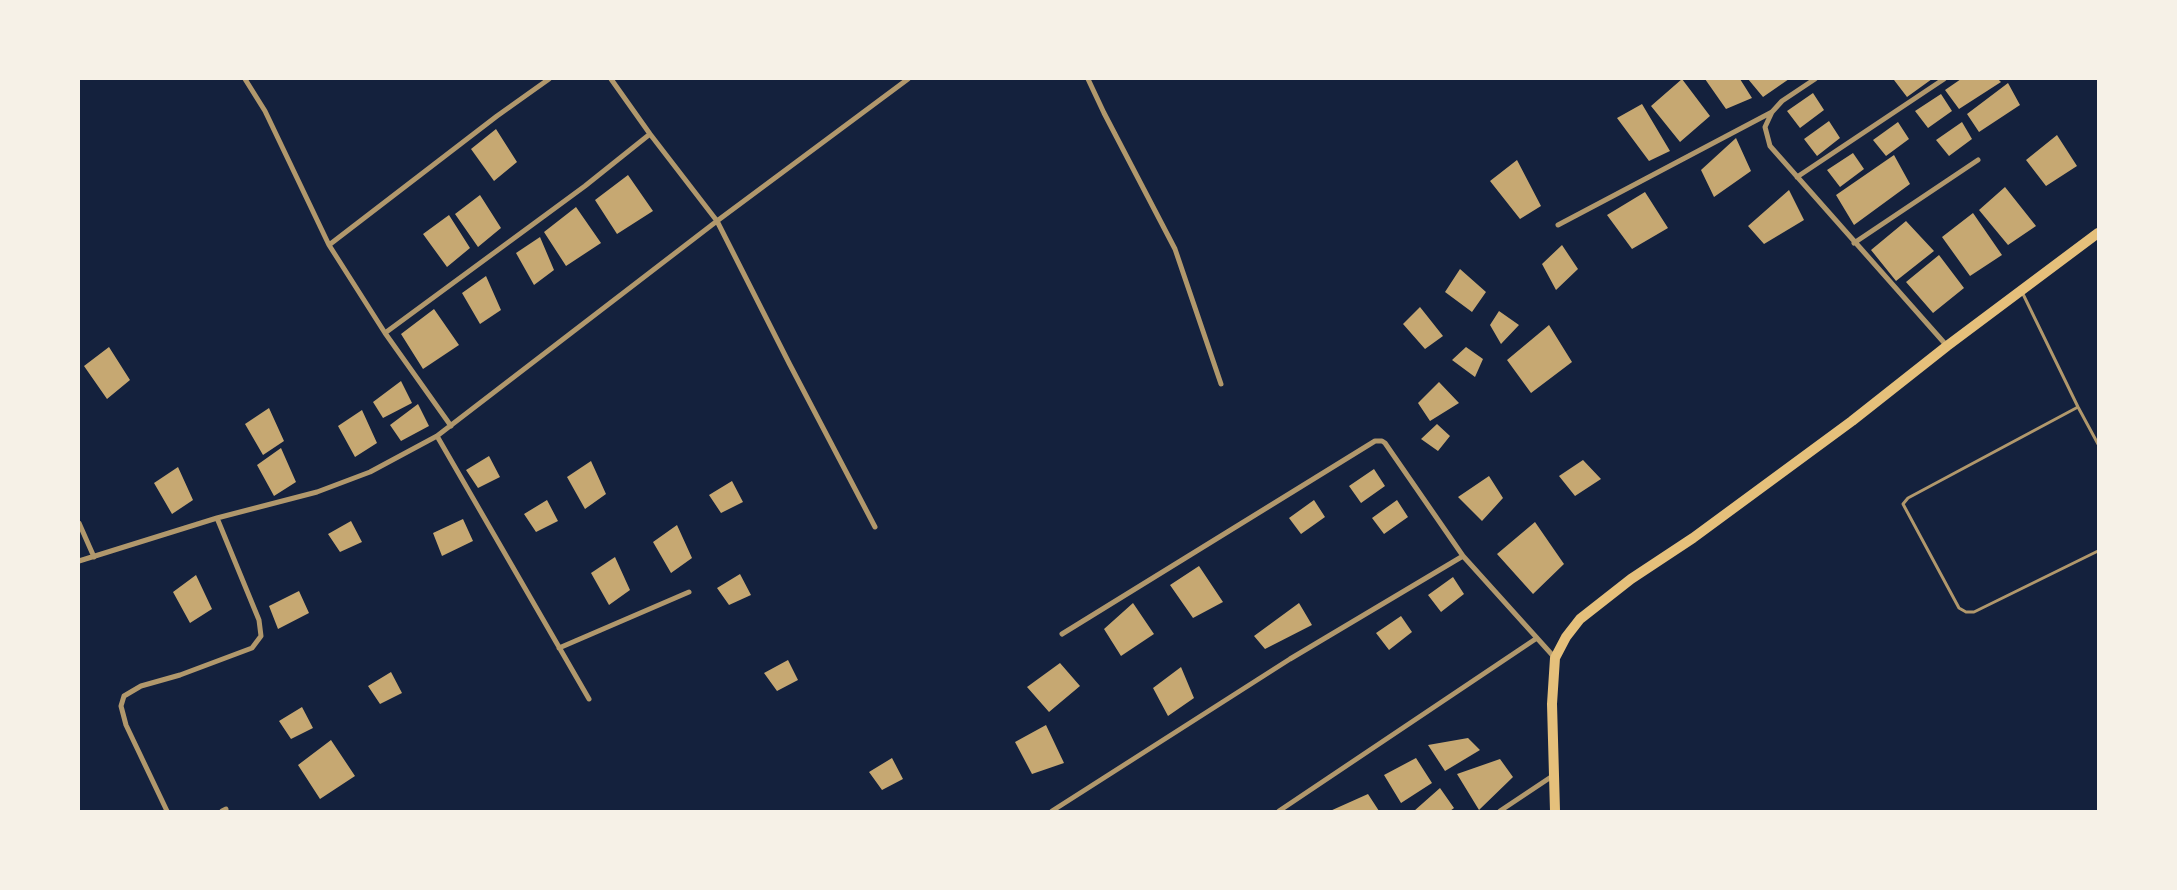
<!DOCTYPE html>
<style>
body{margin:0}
#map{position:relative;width:2177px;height:890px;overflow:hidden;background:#14213d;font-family:Montserrat,sans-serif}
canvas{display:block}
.frame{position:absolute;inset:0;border:80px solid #f6f1e7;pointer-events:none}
</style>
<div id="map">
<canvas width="2177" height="890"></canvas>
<div class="frame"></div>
</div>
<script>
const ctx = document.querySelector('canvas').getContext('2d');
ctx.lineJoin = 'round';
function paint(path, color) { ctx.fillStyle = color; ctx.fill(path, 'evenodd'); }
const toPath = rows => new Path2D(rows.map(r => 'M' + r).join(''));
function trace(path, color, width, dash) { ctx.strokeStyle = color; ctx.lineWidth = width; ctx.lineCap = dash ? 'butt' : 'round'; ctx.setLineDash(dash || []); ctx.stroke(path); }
const building = toPath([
 [1682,79,1710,116,1680,142,1651,106],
 [1705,79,1740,79,1752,98,1726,109],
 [1748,79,1789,79,1763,97],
 [1896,79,1932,79,1907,97,1894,80],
 [1961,79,1998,79,2001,82,1959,109,1945,90],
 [2008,83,2020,105,1979,132,1967,114],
 [1813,93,1824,110,1800,128,1787,111],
 [1941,94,1952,111,1928,128,1915,111],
 [1642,104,1670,151,1649,161,1617,118],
 [1829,121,1840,138,1817,156,1804,139],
 [1898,122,1909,139,1886,156,1873,140],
 [1962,122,1972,139,1949,156,1936,140],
 [496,129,517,162,494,181,471,149],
 [2057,135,2077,166,2046,186,2026,160],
 [1736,138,1751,171,1714,197,1701,170],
 [1853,153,1864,169,1840,187,1827,170],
 [1894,155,1910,184,1854,225,1836,195],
 [1517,160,1541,206,1520,219,1490,181],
 [628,175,653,211,617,234,595,200],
 [2005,187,2036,226,2008,245,1979,210],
 [1789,190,1804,220,1764,244,1748,226],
 [1645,192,1668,228,1632,249,1607,215],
 [480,195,501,228,478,247,455,214],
 [576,207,601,243,566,266,544,232],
 [1973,213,2002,255,1970,276,1942,237],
 [449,215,470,248,447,267,423,234],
 [1906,221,1934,251,1896,281,1871,250],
 [540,237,554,270,534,285,516,253],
 [1562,245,1578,269,1556,290,1542,264],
 [1939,255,1964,288,1933,313,1906,282],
 [1460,269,1486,292,1472,312,1445,292],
 [486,276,501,310,480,324,462,293],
 [1420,307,1443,336,1425,349,1403,324],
 [434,309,459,345,423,369,401,334],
 [1499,311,1519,325,1501,344,1490,325],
 [1549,325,1572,362,1531,393,1507,360],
 [109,347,130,380,107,399,84,366],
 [1466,347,1483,359,1475,377,1452,360],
 [401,381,412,403,383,418,373,402],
 [1439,382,1459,403,1430,421,1418,403],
 [418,404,429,426,401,441,390,425],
 [269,408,284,441,263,455,245,424],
 [362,410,377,443,355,457,338,426],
 [1437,424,1450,436,1438,451,1421,439],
 [281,448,296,482,274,496,257,465],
 [489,456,500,477,478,488,466,470],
 [1583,460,1601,479,1575,496,1559,476],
 [591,461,606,494,585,509,567,477],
 [178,467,193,500,172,514,154,483],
 [1374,469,1385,486,1361,503,1349,486],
 [1489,476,1503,498,1482,521,1458,497],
 [732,481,743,502,721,513,709,495],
 [547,500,558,521,536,532,524,514],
 [1314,500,1325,517,1301,534,1289,518],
 [1397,500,1408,517,1384,534,1372,518],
 [463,519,473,541,442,556,433,533],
 [351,521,362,542,340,552,328,534],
 [1535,522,1564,564,1533,594,1497,554],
 [677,525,692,558,671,573,653,542],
 [615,557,630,590,609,605,591,573],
 [1199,566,1223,602,1193,618,1170,585],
 [740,574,751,595,729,605,717,588],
 [196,575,212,609,190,623,173,592],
 [1453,577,1464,594,1441,612,1428,595],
 [299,591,309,613,278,629,269,606],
 [1133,603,1154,634,1121,656,1104,629],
 [1299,603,1312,625,1265,649,1254,636],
 [1401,616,1412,632,1389,650,1376,633],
 [788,660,798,680,777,691,764,673],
 [1060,663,1080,686,1049,712,1027,687],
 [1181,667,1194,698,1168,716,1153,688],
 [391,672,402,693,380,704,368,686],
 [302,707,313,728,291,739,279,721],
 [1046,725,1064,763,1032,774,1015,742],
 [1468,738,1480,750,1445,771,1428,745],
 [331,740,355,776,320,799,298,765],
 [892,758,903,779,882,790,869,772],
 [1416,758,1432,783,1401,803,1384,775],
 [1500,759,1513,777,1479,810,1457,774],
 [1440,788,1454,808,1450,811,1414,811],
 [1368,794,1379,811,1330,811]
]);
const service = toPath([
 [2022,292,2078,407,2098,444],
 [2078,407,1908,498,1903,504,1959,608,1966,612,1974,612,2098,551]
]);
const minor = toPath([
 [245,79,265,111,329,245],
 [611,79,650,134,717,221,789,363,875,527],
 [1088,79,1104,113,1175,249,1221,384],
 [1815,79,1782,101,1772,112,1765,127,1770,146,1947,346],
 [1797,177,1944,79],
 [1558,225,1772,112],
 [1854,243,1978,160],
 [385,333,585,186,650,134],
 [451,426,385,333,329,245,497,116,549,79],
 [437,436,589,699],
 [79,523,94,557],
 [79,561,217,518,317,492,370,472,437,436,717,221,908,79],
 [1062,634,1375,441,1382,441,1385,443,1463,556],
 [559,648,689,592],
 [167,811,126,725,121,706,124,696,141,686,180,675,252,648,261,636,259,620,217,518],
 [222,811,226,809],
 [1052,811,1290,659,1463,556,1555,658],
 [1279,811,1537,638],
 [1500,811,1554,775]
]);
const secondary = toPath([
 [1555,811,1552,704,1555,658,1566,637,1580,619,1631,579,1693,538,1852,421,1947,346,2098,233]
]);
paint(building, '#c6a872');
trace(service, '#b1986c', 3);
trace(minor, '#b1986c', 5);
trace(secondary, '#e5c07b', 10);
</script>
